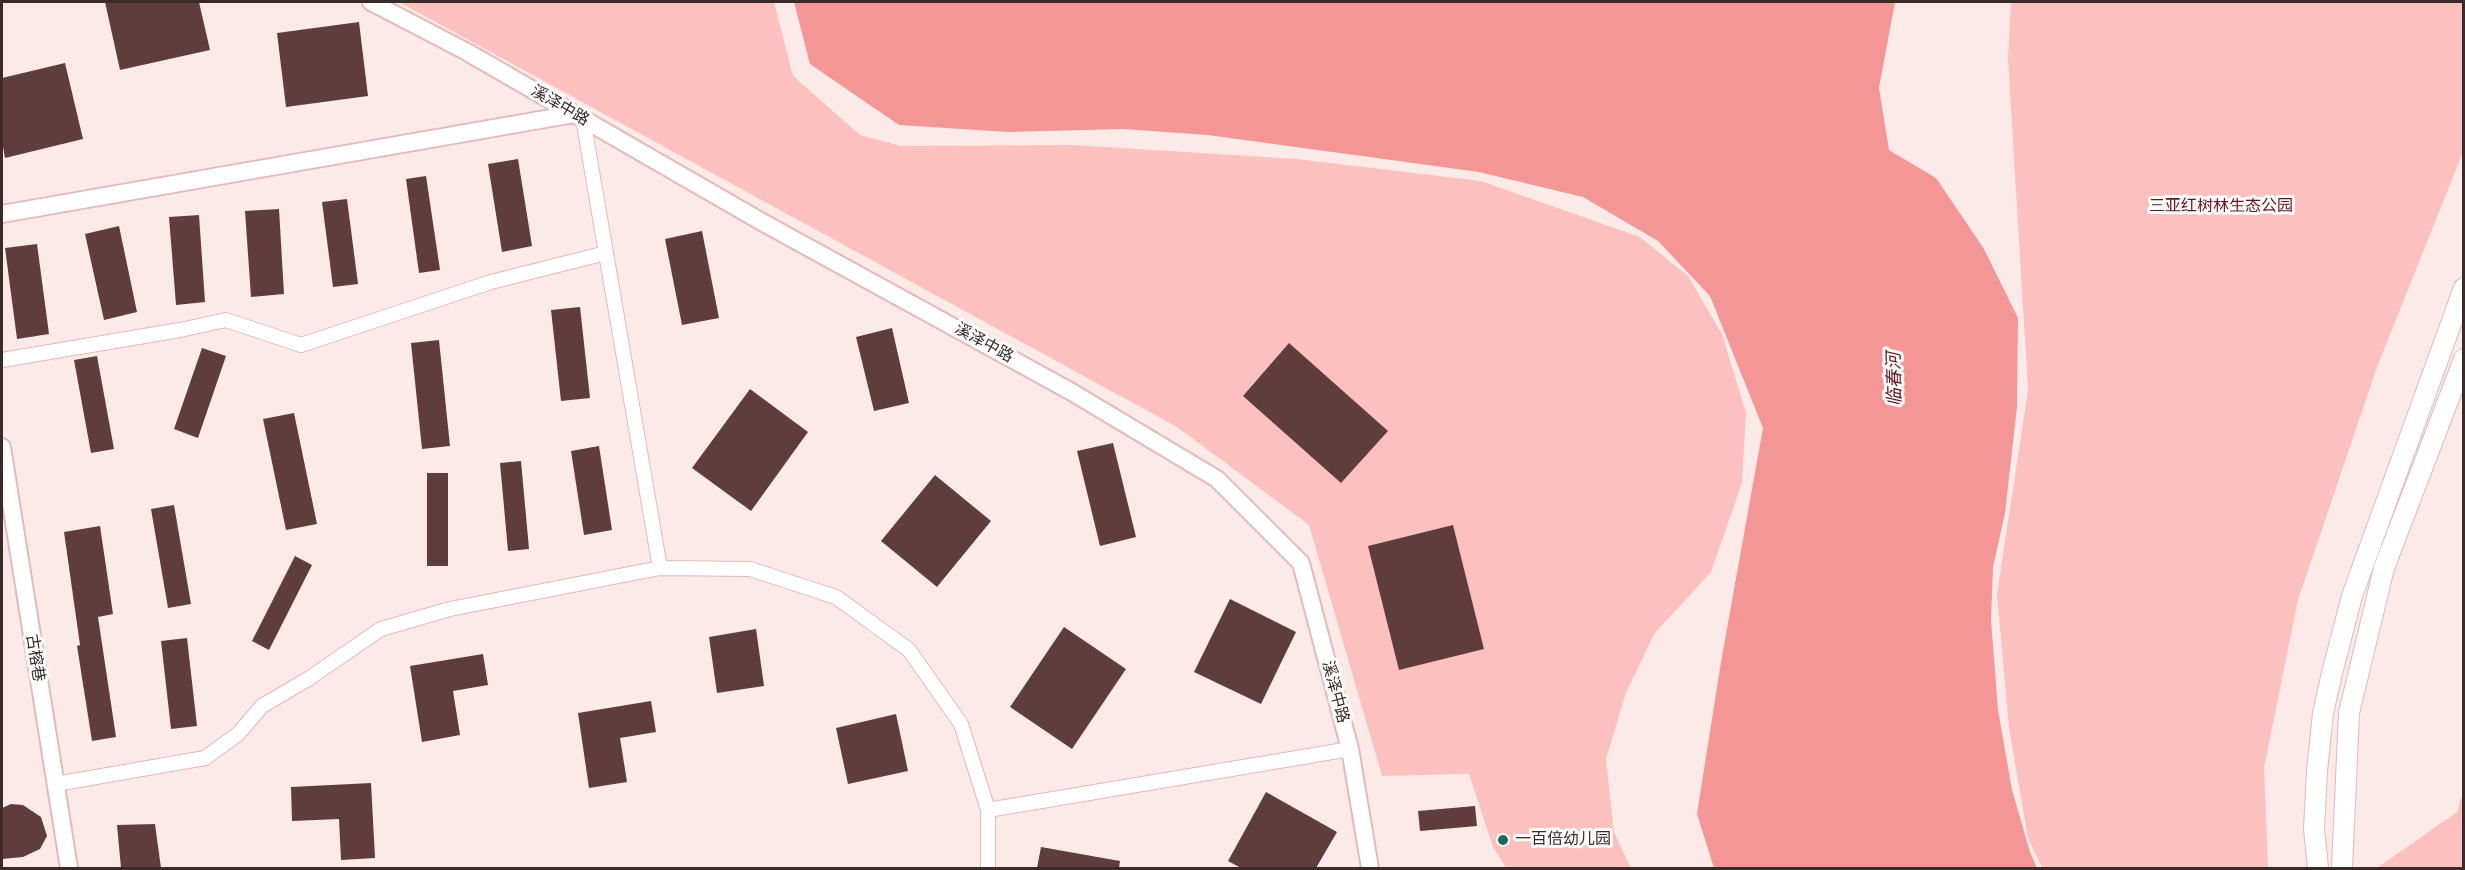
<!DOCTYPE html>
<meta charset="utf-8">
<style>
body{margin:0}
#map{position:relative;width:2465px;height:870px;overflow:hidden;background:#fceae9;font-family:"Fira Sans Condensed",sans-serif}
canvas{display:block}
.frame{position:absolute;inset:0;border:3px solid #3a2a29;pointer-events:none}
</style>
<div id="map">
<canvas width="2465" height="870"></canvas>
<div class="frame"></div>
</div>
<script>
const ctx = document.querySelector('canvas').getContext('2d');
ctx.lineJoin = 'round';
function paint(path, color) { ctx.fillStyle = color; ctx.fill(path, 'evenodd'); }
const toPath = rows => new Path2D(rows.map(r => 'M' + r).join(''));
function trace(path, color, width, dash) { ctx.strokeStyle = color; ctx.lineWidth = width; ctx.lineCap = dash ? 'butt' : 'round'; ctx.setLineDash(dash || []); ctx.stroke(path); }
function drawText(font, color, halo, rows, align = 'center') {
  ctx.font = font + ' "Fira Sans Condensed","Noto Sans SC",sans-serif'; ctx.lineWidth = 6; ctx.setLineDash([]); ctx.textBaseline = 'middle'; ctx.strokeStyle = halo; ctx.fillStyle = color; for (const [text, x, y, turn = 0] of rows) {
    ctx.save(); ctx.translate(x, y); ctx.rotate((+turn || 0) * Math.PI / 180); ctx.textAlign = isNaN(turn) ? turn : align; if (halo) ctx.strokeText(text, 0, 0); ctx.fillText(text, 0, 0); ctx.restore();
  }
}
const green = toPath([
 [399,2,774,2,793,76,860,135,901,146,1073,145,1297,159,1481,181,1640,237,1688,276,1722,334,1746,413,1742,483,1711,572,1654,634,1626,693,1606,759,1614,832,1631,868,1506,868,1493,847,1469,774,1382,776,1309,525,1177,427],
 [2011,2,2463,2,2463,152,2377,367,2298,600,2264,768,2268,868,2042,868,2028,838,2009,728,1997,594,2028,390,2008,58],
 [2463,792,2463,868,2377,868,2457,812]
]);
const water = toPath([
 [794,2,1895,2,1879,88,1889,150,1936,178,1984,249,2018,318,2017,407,2005,513,1993,567,1991,620,1998,710,2012,790,2030,852,2037,868,1714,868,1697,814,1721,662,1763,428,1710,296,1658,241,1583,197,1479,172,1208,135,1123,129,1008,132,899,125,810,64]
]);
const building = toPath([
 [105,2,199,2,210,50,120,70],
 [359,22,368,96,286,107,277,33],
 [65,63,83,139,5,158,2,141,2,78],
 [518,159,532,246,502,252,488,164],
 [426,176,440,270,419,273,406,179],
 [347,199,358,284,333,287,322,202],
 [279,209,284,294,251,297,245,211],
 [199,215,205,302,176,305,169,217],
 [119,226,137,312,104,320,85,234],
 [702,231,719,318,682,325,665,239],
 [37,244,49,334,17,339,5,248],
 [580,307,590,398,561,401,551,310],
 [892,328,909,403,874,411,856,337],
 [439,340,450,446,422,449,411,343],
 [1289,343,1388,431,1341,483,1243,396],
 [202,348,226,356,198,438,174,429],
 [97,356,114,449,91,453,74,360],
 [750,389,808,432,751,511,692,468],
 [294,413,317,524,286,530,263,419],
 [1113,443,1136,537,1100,546,1077,451],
 [599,446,612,530,584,535,571,451],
 [521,461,529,549,508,551,500,463],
 [427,473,448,473,448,566,427,566],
 [935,475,991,521,937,587,881,541],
 [174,505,191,604,168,608,151,509],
 [1453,525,1484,649,1399,670,1368,546],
 [100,526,113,614,98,617,116,737,92,741,77,646,80,645,64,532],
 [295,556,312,565,269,650,252,641],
 [1230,599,1296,632,1261,704,1194,672],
 [1064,627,1126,669,1072,749,1010,707],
 [756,629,764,686,717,693,709,637],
 [187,638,197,726,171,729,161,641],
 [483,654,488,685,453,691,460,735,422,742,410,666],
 [651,701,656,732,620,738,627,782,589,788,578,713],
 [896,714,908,771,848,784,836,728],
 [371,783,375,858,341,860,339,819,292,821,291,787],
 [1266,792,1337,832,1316,868,1241,868,1228,861],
 [11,804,23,805,41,817,47,836,40,849,23,857,2,859,2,808],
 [1475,806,1477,826,1420,831,1418,811],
 [155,824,161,868,121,868,117,825],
 [1041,847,1120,861,1119,868,1037,868]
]);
const minor = toPath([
 [583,119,660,568],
 [2,360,180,330,226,320,301,345,491,282,606,253],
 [56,784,205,758,238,734,262,706,308,679,381,629,450,609,660,568,750,569,836,597,909,650,961,724,988,810,988,868],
 [988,810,1350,749]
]);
const tertiary = toPath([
 [371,2,467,52,762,222,1070,391,1217,479,1301,563,1350,749,1370,868],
 [2,214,574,114],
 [2,447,69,868]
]);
const secondary = toPath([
 [2318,868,2314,829,2317,771,2323,713,2332,673,2352,596,2464,288],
 [2342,868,2349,713,2384,568,2464,359]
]);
const markers = [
 [1503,840,6,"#1e685f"]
];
const streetNames = [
 ["溪泽中路",560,106,30],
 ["溪泽中路",984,343,29],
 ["古榕巷",35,658,81],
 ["溪泽中路",1335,692,75]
];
const parkNames = [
 ["三亚红树林生态公园",2221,207]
];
const poiNames = [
 ["一百倍幼儿园",1515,840]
];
const waterNames = [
 ["临春河",1895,379,-91]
];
paint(green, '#fcc1bf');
paint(water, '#f49696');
paint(building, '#603d3d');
trace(minor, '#e4b9b8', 16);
trace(tertiary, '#e4b9b8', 20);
trace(secondary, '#e4b9b8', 22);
trace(minor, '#fff', 14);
trace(tertiary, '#fff', 16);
trace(secondary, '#fff', 20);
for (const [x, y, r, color] of markers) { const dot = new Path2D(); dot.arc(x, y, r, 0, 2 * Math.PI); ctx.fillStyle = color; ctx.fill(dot); trace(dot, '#fcfcfc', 2); }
drawText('16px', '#3a2a29', '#fcfcfc', streetNames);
drawText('16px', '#67141d', '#fcfcfc', parkNames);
drawText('16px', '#3a2a29', '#fcfcfc', poiNames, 'left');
drawText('italic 18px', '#65121c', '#fcfcfc', waterNames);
</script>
